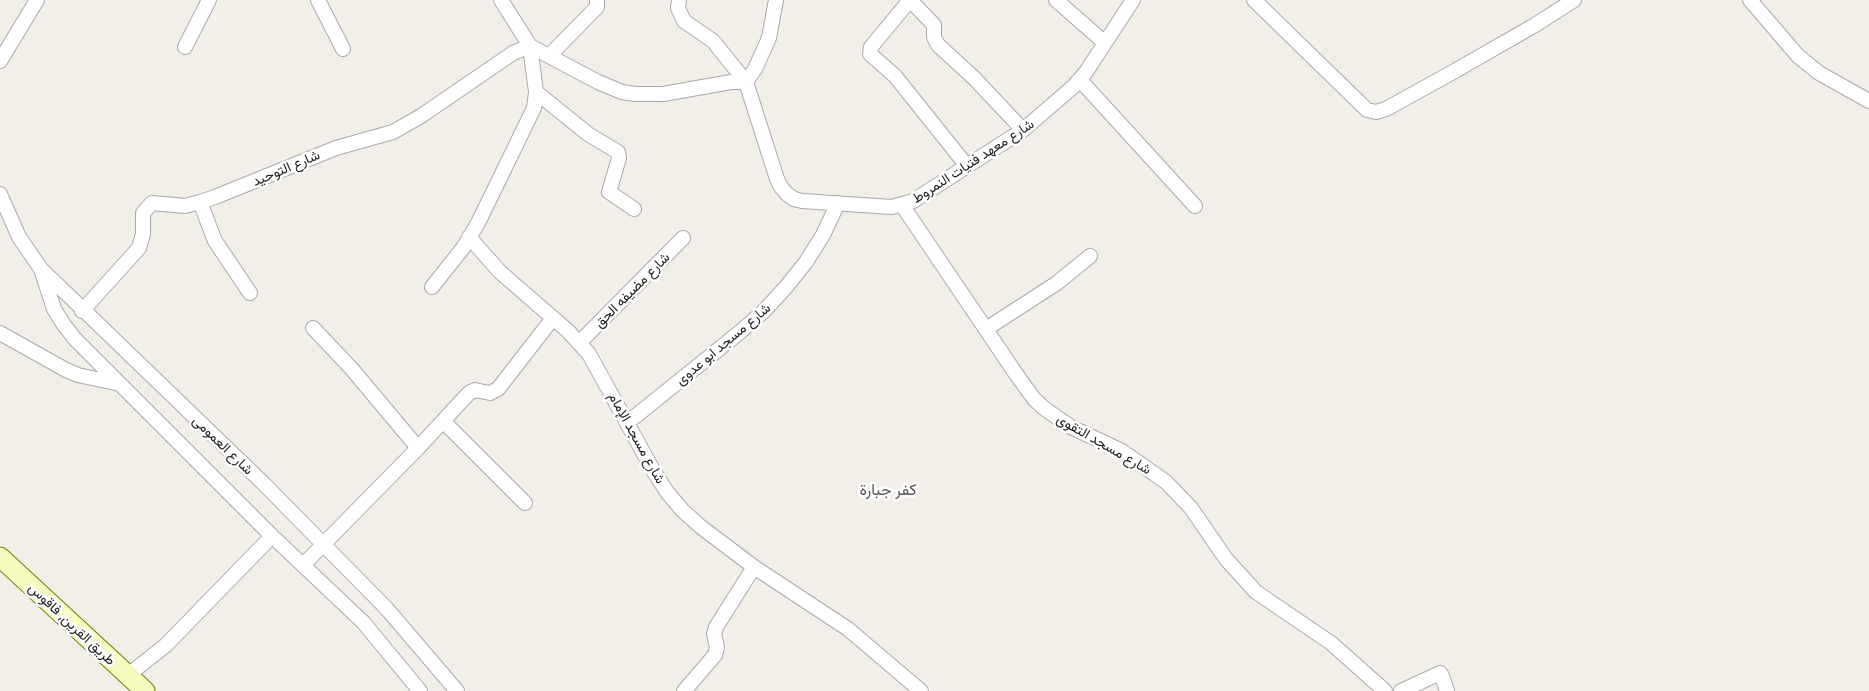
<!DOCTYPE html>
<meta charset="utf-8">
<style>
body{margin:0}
canvas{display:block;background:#f2efe9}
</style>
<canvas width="1869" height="691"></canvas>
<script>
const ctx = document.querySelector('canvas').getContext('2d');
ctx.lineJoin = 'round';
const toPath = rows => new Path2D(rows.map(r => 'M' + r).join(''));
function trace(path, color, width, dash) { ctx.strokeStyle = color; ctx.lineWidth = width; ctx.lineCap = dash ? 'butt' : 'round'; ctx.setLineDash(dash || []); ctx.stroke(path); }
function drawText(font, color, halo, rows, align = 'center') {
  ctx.font = font + ' Ubuntu,Vazirmatn,sans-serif'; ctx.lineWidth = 5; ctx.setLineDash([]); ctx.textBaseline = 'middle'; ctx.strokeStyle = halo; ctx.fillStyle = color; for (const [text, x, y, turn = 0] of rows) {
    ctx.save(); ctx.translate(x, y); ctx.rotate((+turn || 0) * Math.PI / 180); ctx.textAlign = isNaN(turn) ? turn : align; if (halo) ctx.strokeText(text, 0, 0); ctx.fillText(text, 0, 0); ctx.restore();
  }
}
const street = toPath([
 [318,0,343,49],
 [501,0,530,46,598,82,622,92,635,94,663,94,731,82,746,82],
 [679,0,678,8,684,21,713,41,746,82,777,179,781,187,787,194,794,199,802,201,892,207,913,201,1023,130,1074,86,1086,72,1133,0],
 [910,0,871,47,870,54,895,76,967,166],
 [910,0,934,25,934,37,938,45,974,78,1023,130],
 [1056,0,1105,43],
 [1254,0,1367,110,1376,112,1386,109,1453,72,1535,25,1574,0],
 [1750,0,1798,56,1819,73,1869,101],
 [185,47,209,0],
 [549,56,597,7,597,0],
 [0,61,37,0],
 [1080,80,1195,206],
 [746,82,755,69,769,38,776,0],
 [536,92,588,134,618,152,619,158,609,192,634,209],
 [0,194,19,237,41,269,264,484,387,609,457,691],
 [200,202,215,241,250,293],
 [902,205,1016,374,1034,399,1045,409,1071,427,1122,451,1166,482,1191,508,1226,559,1256,592,1331,643,1385,691],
 [469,237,500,272,568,331,589,354,654,472,667,492,683,511,701,527,754,567,848,629,921,691],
 [42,272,54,309,64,325,75,339,272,536,363,622,420,691],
 [82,311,139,248,143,234,143,213,152,203,185,206,200,202,215,197,336,148,393,132,421,116,513,53,530,46,536,92,534,108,478,223,463,248,432,287],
 [313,328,351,368,418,448],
 [986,329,1057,283,1090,256],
 [0,333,66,370,78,375,120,384],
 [580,342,683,238],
 [443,421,525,503],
 [627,423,740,332,764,311,786,287,806,262,823,235,838,203],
 [303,565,418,448,469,393,475,390,490,393,498,389,553,318],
 [127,676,166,645,272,536],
 [684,691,715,655,717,647,714,634,716,627,754,567],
 [1401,691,1440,673,1442,676,1447,691]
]);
const secondary = toPath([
 [0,557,145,691]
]);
const streetNames = [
 ["شارع معهد فتيات النمروط",973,161,-33],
 ["شارع التوحيد",286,168,-23],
 ["شارع مضيفه الحق",632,290,-45],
 ["شارع مسجد ابو عدوى",723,344,-40],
 ["شارع مسجد الإمام",637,438,61],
 ["شارع مسجد التقوى",1104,444,30],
 ["شارع العمومى",223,445,44],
 ["طريق القرين, فاقوس",72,624,43]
];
const quarterNames = [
 ["كفر جبارة",888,490]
];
trace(street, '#a9a9a9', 16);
trace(secondary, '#707d05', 21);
trace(street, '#fff', 14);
trace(secondary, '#f7fabf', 19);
drawText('14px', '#222', '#fff', streetNames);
drawText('16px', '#555', '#fff', quarterNames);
</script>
